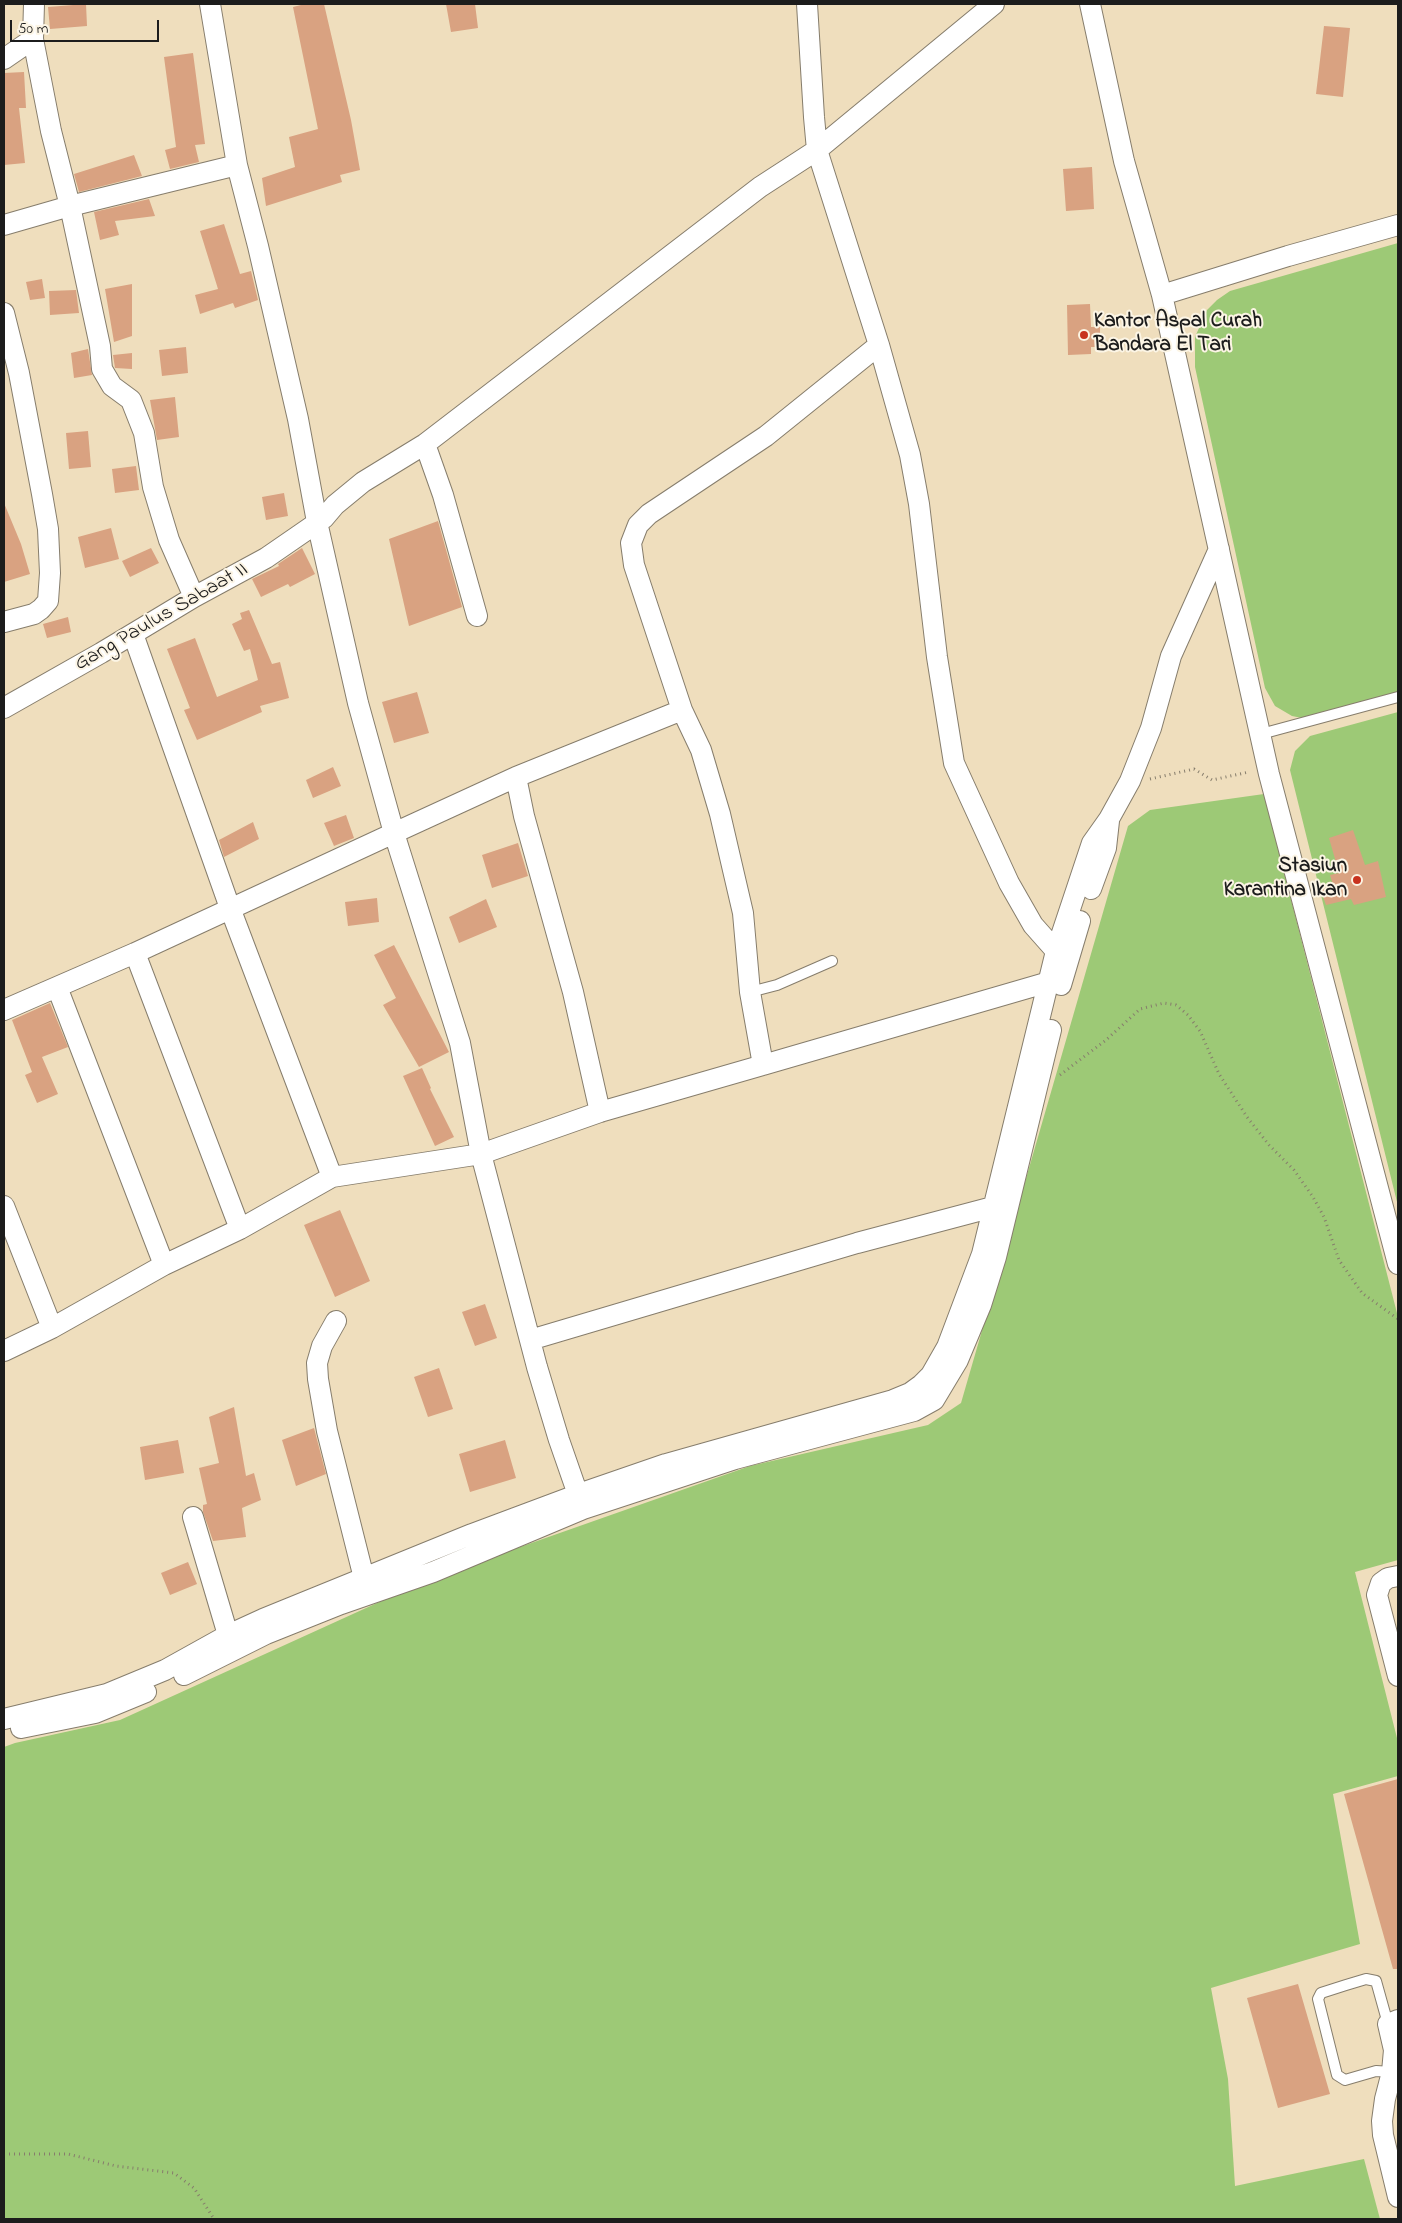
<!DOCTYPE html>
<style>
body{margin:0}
#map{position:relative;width:1402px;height:2223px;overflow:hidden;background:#efdebd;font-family:"Indie Flower",sans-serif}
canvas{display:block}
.frame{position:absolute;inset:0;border:5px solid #1c1c1c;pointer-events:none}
.scale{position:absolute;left:10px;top:20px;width:149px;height:22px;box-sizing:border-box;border:2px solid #1c1c1c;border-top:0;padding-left:6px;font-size:15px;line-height:18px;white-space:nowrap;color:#1c1c1c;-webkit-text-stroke:4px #fcf5e5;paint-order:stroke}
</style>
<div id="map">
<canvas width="1402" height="2223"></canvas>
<div class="frame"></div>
<div class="scale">50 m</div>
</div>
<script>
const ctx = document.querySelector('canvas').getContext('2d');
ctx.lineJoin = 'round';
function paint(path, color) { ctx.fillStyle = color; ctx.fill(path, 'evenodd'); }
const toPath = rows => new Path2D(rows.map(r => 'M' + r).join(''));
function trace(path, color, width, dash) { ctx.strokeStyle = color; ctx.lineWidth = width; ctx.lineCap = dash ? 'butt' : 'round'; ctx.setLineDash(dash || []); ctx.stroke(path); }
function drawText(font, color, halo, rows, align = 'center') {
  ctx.font = font + ' "Indie Flower",sans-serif'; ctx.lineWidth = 4; ctx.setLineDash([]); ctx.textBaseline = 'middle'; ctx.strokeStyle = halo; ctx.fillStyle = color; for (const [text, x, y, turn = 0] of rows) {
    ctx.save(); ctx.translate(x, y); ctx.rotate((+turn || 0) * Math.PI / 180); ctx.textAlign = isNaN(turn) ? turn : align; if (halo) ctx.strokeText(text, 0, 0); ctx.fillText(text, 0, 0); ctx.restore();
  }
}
const green = toPath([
 [1398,243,1398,693,1302,718,1292,716,1275,706,1265,688,1195,367,1195,337,1207,310,1217,300,1230,291],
 [1398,712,1398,1206,1290,770,1295,751,1310,736],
 [1264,794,1398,1317,1398,1560,1355,1572,1398,1742,1398,1776,1333,1794,1360,1944,1211,1988,1228,2079,1235,2186,1364,2159,1380,2219,4,2219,4,1747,15,1743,120,1720,432,1578,750,1466,928,1425,961,1403,1128,826,1150,810]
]);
const building = toPath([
 [86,4,87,26,50,29,48,7],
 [305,4,324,4,351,120,360,170,340,175,342,182,266,206,262,178,295,167,289,137,318,129,293,7],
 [446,4,475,4,478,28,451,32],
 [1324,26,1350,28,1343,97,1316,94],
 [193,53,205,144,195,145,199,162,170,169,165,150,176,147,164,57],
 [24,72,26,108,19,108,25,163,4,165,4,73],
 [134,155,142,176,79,192,74,174],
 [1092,167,1094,209,1066,211,1063,169],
 [149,199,155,216,115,221,119,235,100,240,94,212],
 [224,224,240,274,251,271,258,300,235,308,233,303,200,314,195,295,218,289,200,231],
 [42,279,45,298,30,300,26,282],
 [132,284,132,336,114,342,105,289],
 [76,290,79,313,50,315,49,291],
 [1090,304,1091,327,1100,327,1100,347,1091,347,1091,354,1068,355,1067,305],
 [186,347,188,373,162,376,159,350],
 [88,349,92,375,74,378,71,353],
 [132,353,132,369,115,368,113,355],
 [175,397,179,437,157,440,150,400],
 [88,431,91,467,69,469,66,433],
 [136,466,139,490,115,493,112,469],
 [284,493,288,516,266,520,262,497],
 [4,503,21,544,30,574,4,582],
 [438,521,462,607,409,626,389,539],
 [111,528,119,559,85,568,78,537],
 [151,548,159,563,130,577,122,561],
 [302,548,315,574,290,587,288,584,261,597,252,579,279,566,278,564],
 [249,610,272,664,280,662,289,698,260,706,262,712,197,740,184,710,190,708,167,649,195,638,217,697,258,680,250,649,244,651,232,624,242,619,240,613],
 [68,617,71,632,47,638,43,624],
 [417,692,429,733,394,743,382,702],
 [333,767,341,786,313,798,306,780],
 [346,815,354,838,334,846,324,823],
 [253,822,259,839,224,857,219,840],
 [1353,830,1365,865,1378,861,1386,897,1354,905,1351,899,1326,905,1320,888,1333,885,1330,875,1339,873,1329,838],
 [518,843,528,876,492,888,482,855],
 [377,898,379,922,348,926,345,902],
 [486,899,497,927,459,943,449,917],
 [394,945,449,1052,419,1067,383,1005,396,998,374,955],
 [50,1003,68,1047,42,1057,58,1094,37,1103,25,1075,32,1072,12,1020],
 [422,1068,431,1088,430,1089,454,1137,435,1146,403,1076],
 [340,1210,370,1281,335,1297,304,1225],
 [485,1304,497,1338,475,1346,462,1312],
 [439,1368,453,1409,428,1417,414,1377],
 [234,1407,246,1476,254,1473,261,1500,242,1508,246,1537,213,1541,203,1512,203,1505,207,1504,199,1468,219,1463,209,1417],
 [314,1428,326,1474,296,1486,282,1440],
 [178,1440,184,1473,145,1480,140,1447],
 [505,1440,516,1478,470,1492,459,1454],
 [188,1562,197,1584,170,1595,161,1573],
 [1398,1779,1398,1969,1393,1969,1344,1794],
 [1298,1984,1330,2094,1278,2108,1247,1998]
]);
const path = toPath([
 [1150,779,1194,769,1212,780,1249,772],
 [1060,1075,1106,1040,1140,1009,1164,1003,1176,1005,1188,1015,1200,1031,1219,1074,1247,1117,1269,1145,1294,1170,1313,1197,1324,1217,1339,1260,1362,1293,1398,1319],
 [4,2154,68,2154,116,2166,174,2173,194,2188,214,2219]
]);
const lane = toPath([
 [1261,734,1398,697],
 [750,992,777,985,832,961],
 [1388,2024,1376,1981,1366,1979,1346,1985,1321,1993,1318,1999,1337,2075,1345,2080,1376,2071,1392,2072]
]);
const street = toPath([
 [210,4,237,165,258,246,298,419,317,522,358,703,394,833,516,777,682,710,701,750,720,814,743,913,750,992,763,1065,600,1112,481,1154,537,1367,559,1440,583,1509],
 [807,4,814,117,817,150,879,345,910,455,919,504,937,657,954,763,1009,883,1033,925,1056,951,1065,956],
 [1090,4,1124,161,1162,295,1269,774,1398,1264],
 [33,39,34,4],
 [4,59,33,39,51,131,70,206,4,225],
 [1162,295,1288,256,1398,225],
 [4,313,19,373,42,494,48,529,50,573,48,601,41,609,34,614,4,622],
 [425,444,443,495,477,616],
 [194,597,169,540,153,487,144,433,131,400,112,386,102,369,100,346,70,206,237,165],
 [133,634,230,908,332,1177],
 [4,708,101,653,194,597,266,558,324,518,335,505,363,482,425,444,760,187,817,150,994,4],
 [682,710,634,565,631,543,638,525,649,514,766,436,879,345],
 [516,777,524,816,573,992,600,1112],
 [1091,889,1106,848,1109,821],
 [135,953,240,1229],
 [1061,985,1080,921],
 [57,987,164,1265],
 [4,1010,135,953,394,833,460,1043,481,1154,332,1177,240,1229,164,1265,52,1328,4,1351],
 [763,1065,1059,979],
 [4,1206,52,1328],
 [336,1321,322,1346,317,1363,318,1379,327,1431,367,1590],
 [530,1340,857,1243,993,1207],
 [193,1517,228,1635],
 [1398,1576,1388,1578,1381,1583,1377,1595,1398,1676],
 [184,1675,266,1634,341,1604,433,1572,583,1509,735,1459,914,1411,934,1400,958,1360,981,1305,996,1257,1051,1030],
 [4,1719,107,1694,165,1670,228,1635,263,1619,472,1534,579,1494,666,1464,893,1400,910,1393,921,1385,931,1375,947,1347,982,1254,1056,951,1092,843,1109,819,1130,781,1151,728,1171,656,1219,549],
 [21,1728,95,1713,146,1692],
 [1398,2020,1388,2024,1394,2050,1392,2072,1385,2099,1382,2121,1383,2135,1398,2197]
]);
const markers = [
 [1084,335,5,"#c8321e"],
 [1357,880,5,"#c8321e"]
];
const poiNames = [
 ["Kantor Aspal Curah",1094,323],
 ["Bandara El Tari",1094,347],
 ["Stasiun",1347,868,"right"],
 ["Karantina Ikan",1347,892,"right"]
];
const streetNames = [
 ["Gang Paulus Sabaat II",162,618,-30]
];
paint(green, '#9dc976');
paint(building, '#d9a281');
trace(lane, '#867d6c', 12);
trace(street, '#867d6c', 22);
trace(path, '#867d6c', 3, [1, 4]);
trace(lane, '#fff', 10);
trace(street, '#fff', 20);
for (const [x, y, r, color] of markers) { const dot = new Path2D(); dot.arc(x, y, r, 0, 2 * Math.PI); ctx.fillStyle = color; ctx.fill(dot); trace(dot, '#fcf5e5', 2); }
drawText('bold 21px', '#1c1c1c', '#fcf5e5', poiNames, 'left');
drawText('21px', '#1c1c1c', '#fcf5e5', streetNames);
</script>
